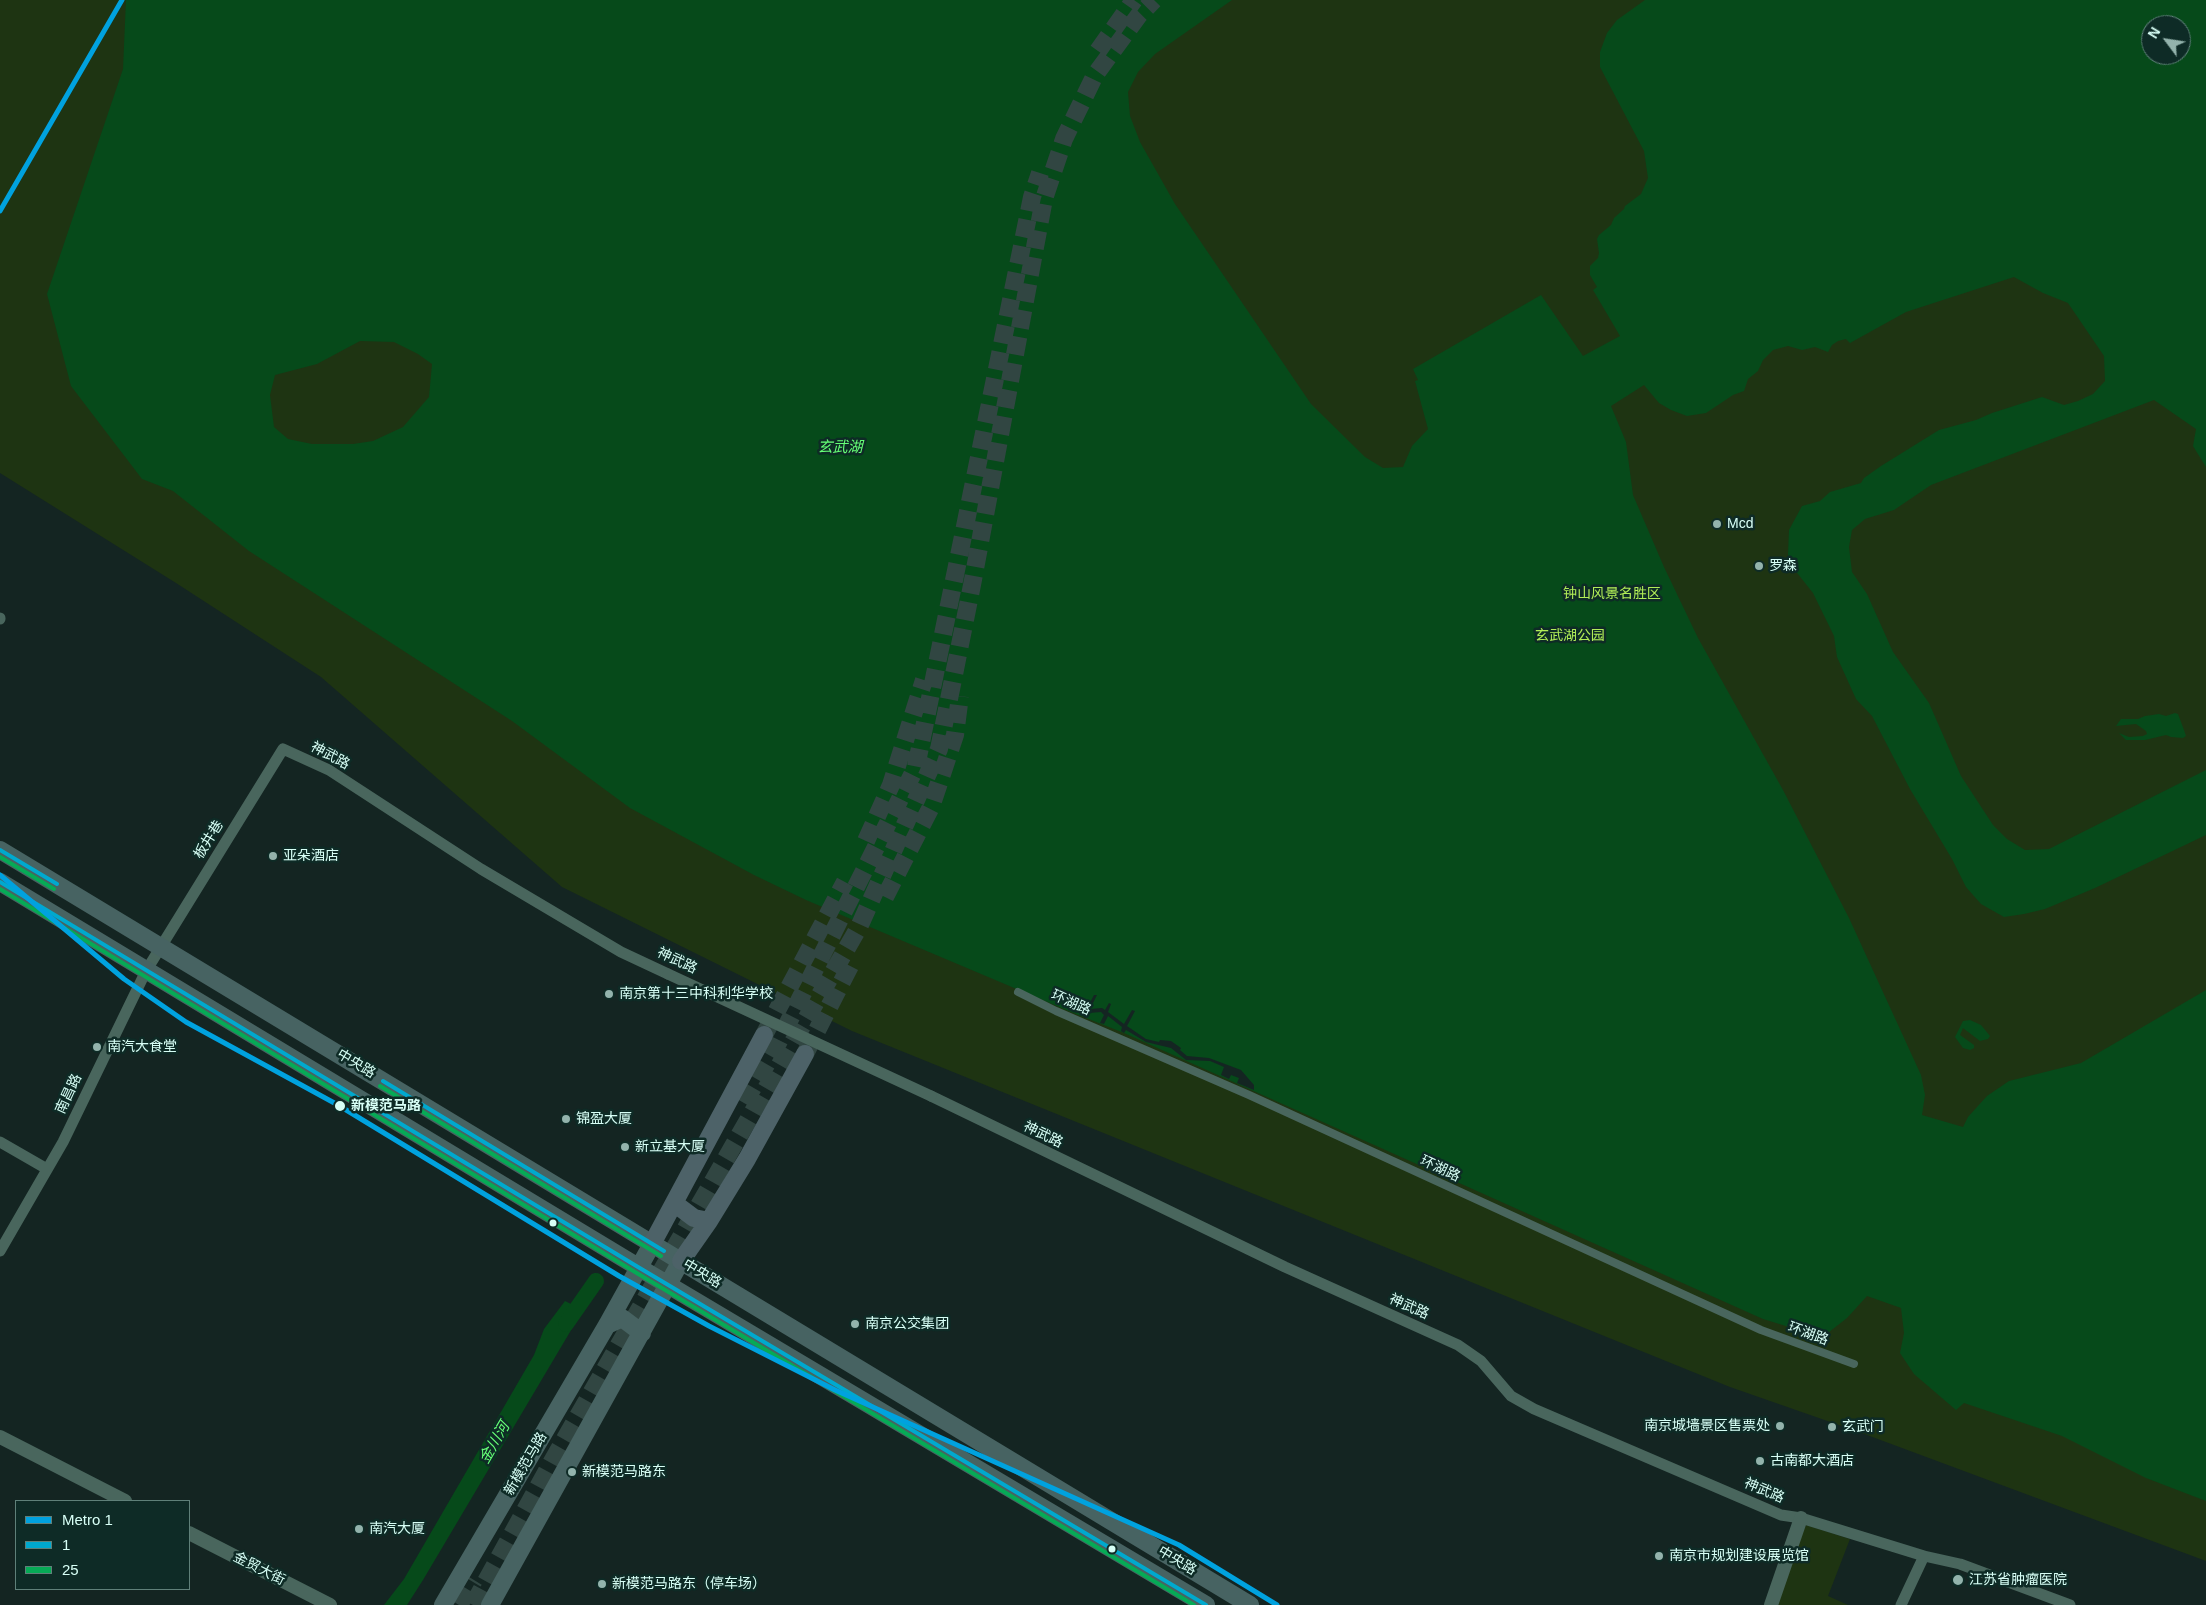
<!DOCTYPE html>
<meta charset="utf-8">
<style>
body{margin:0}
#map{position:relative;width:2206px;height:1605px;overflow:hidden;background:#142522;font-family:Helvetica,sans-serif}
canvas{display:block}
.legend{position:absolute;left:15px;top:1500px;width:175px;height:90px;box-sizing:border-box;background:#0e2b26;border:1px solid #5f8079;margin:0;padding:6px 9px;list-style:none;font-size:15px;color:#d8fff6}
.legend li{display:flex;align-items:center;gap:10px;height:25px}
.legend b{width:25px;border:1px solid #5f8079}
.north{position:absolute;left:2141px;top:15px;width:50px;height:50px;box-sizing:border-box;background:#0e2b26;border:1px solid #5f8079;border-radius:50%;rotate:301deg;font-size:14px;font-weight:700;line-height:20px;text-align:center;color:#d8fff6}
.north::after{content:'';display:block;margin:auto;width:18px;height:22px;background:#93b3ac;clip-path:polygon(50% 0,100% 100%,50% 72%,0 100%)}
</style>
<div id="map">
<canvas width="2206" height="1605"></canvas>
<ul class="legend">
<li><b style="height:6px;background:#00a2df"></b>Metro 1</li>
<li><b style="height:6px;background:#00a9ce"></b>1</li>
<li><b style="height:6px;background:#06aa56"></b>25</li>
</ul>
<div class="north">N</div>
</div>
<script>
const ctx = document.querySelector('canvas').getContext('2d');
ctx.lineJoin = 'round';
function paint(path, color) { ctx.fillStyle = color; ctx.fill(path, 'evenodd'); }
const toPath = rows => new Path2D(rows.map(r => 'M' + r).join(''));
function trace(path, color, width, dash) { ctx.strokeStyle = color; ctx.lineWidth = width; ctx.lineCap = dash ? 'butt' : 'round'; ctx.setLineDash(dash || []); ctx.stroke(path); }
function drawText(font, color, halo, rows, align = 'center') {
  ctx.font = font + ' Helvetica,"Noto Sans SC",sans-serif'; ctx.lineWidth = 5; ctx.setLineDash([]); ctx.textBaseline = 'middle'; ctx.strokeStyle = halo; ctx.fillStyle = color; for (const [text, x, y, turn = 0] of rows) {
    ctx.save(); ctx.translate(x, y); ctx.rotate((+turn || 0) * Math.PI / 180); ctx.textAlign = isNaN(turn) ? turn : align; if (halo) ctx.strokeText(text, 0, 0); ctx.fillText(text, 0, 0); ctx.restore();
  }
}
const green = toPath([
 [0,0,2206,0,2206,1561,1859,1432,1730,1387,852,1031,562,887,321,677,176,583,0,473],
 [2151,25,2181,25,2181,55,2151,55],
 [1806,1525,1850,1539,1828,1596,1848,1605,1773,1605]
]);
const water = toPath([
 [126,0,1232,0,1155,54,1138,72,1128,92,1130,116,1140,142,1175,204,1311,404,1365,457,1383,468,1403,467,1412,446,1428,429,1415,381,1418,380,1413,369,1541,295,1583,356,1620,336,1593,290,1597,287,1590,275,1590,266,1598,258,1599,253,1597,239,1599,235,1611,225,1614,218,1624,209,1625,206,1641,194,1648,178,1644,151,1600,67,1600,52,1607,33,1617,20,1645,0,2206,0,2206,467,2193,446,2196,429,2154,400,1931,485,1894,510,1865,519,1852,530,1849,547,1852,572,1867,594,1893,652,1929,703,1961,776,1993,825,2007,839,2025,850,2049,849,2206,770,2206,835,2095,888,2045,909,2024,914,2004,917,1981,904,1966,887,1952,859,1910,789,1872,716,1856,699,1837,657,1834,636,1813,593,1790,564,1788,554,1789,530,1802,506,1820,501,1830,492,1861,483,1864,478,1881,466,1939,430,1976,420,1992,413,2042,397,2064,405,2078,401,2093,394,2105,381,2104,356,2068,303,2043,293,2014,277,1906,312,1850,343,1846,339,1838,341,1832,345,1828,352,1815,347,1802,350,1788,346,1773,350,1763,360,1758,371,1748,379,1744,391,1733,395,1706,413,1687,416,1671,410,1659,403,1644,385,1611,406,1626,442,1633,495,1664,567,1698,638,1783,790,1849,918,1921,1075,1925,1095,1922,1115,1963,1127,1968,1117,1987,1096,2009,1081,2081,1063,2206,990,2206,1501,2146,1478,2062,1436,1964,1403,1956,1410,1914,1374,1900,1353,1904,1333,1901,1308,1867,1296,1847,1318,1829,1332,1812,1334,1763,1319,1124,1033,1071,1012,806,900,754,875,630,808,512,721,249,551,173,491,142,479,71,386,47,294,123,69],
 [2151,25,2181,25,2181,55,2151,55],
 [360,341,394,342,418,354,432,364,429,397,403,427,373,441,353,444,312,444,288,439,274,427,270,395,275,375,317,364],
 [2175,713,2178,714,2184,730,2186,736,2183,738,2171,737,2166,735,2145,740,2126,740,2119,733,2129,737,2143,736,2147,734,2146,731,2136,724,2116,726,2121,719,2138,719,2145,716,2159,714,2166,716],
 [1970,1020,1981,1025,1990,1036,1988,1039,1980,1041,1963,1028,1960,1035,1974,1045,1974,1048,1970,1050,1963,1048,1955,1037,1963,1021],
 [565,1301,583,1310,423,1580,407,1605,384,1605,404,1579,534,1355,544,1329]
]);
const pier = toPath([
 [1094,995,1097,995,1090,1009,1102,1008,1105,1010,1109,1003,1111,1004,1108,1012,1124,1024,1132,1010,1135,1011,1127,1026,1146,1039,1159,1042,1160,1040,1171,1041,1181,1048,1180,1050,1187,1056,1209,1058,1241,1070,1254,1085,1254,1090,1237,1083,1239,1078,1231,1075,1229,1079,1221,1075,1224,1067,1210,1061,1186,1060,1171,1048,1146,1042,1126,1030,1124,1033,1121,1031,1122,1027,1108,1016,1104,1024,1100,1023,1104,1015,1101,1012,1089,1013,1086,1018,1083,1017,1085,1013,1071,1012,1086,1010]
]);
const river = toPath([
 [566,1324,596,1281]
]);
const trunkTunnel = toPath([
 [1098,51,1134,0],
 [866,841,891,785,924,680],
 [885,897,931,807,955,735,960,696],
 [764,1035,845,882],
 [805,1054,853,960],
 [744,1103,774,1051,916,767,1032,197,1040,173],
 [459,1605,474,1580],
 [473,1605,554,1458,859,927,939,749,972,585,1044,199,1064,139,1095,75,1139,15,1154,0]
]);
const pedestrian = toPath([
 [1018,992,1056,1011,1249,1095,1761,1330,1854,1364]
]);
const minor = toPath([
 [0,618,0,619],
 [931,1096,1285,1267,1458,1345,1481,1361,1511,1396,1534,1409,1781,1515,1801,1518,1924,1556],
 [0,1142,47,1169],
 [0,1251,63,1142,146,971,283,749,329,770,481,869,621,952,668,974],
 [1901,1605,1924,1556,1960,1564,2070,1605]
]);
const tertiary = toPath([
 [0,1437,125,1501],
 [189,1533,330,1605],
 [1771,1605,1801,1518]
]);
const primary = toPath([
 [0,850,1250,1605],
 [0,882,638,1267,1206,1605],
 [607,1325,622,1318,642,1333],
 [443,1605,607,1325,652,1244],
 [490,1605,681,1261]
]);
const trunk = toPath([
 [674,1203,694,1218,709,1221],
 [652,1244,764,1035],
 [681,1261,709,1221,747,1159,805,1054]
]);
const minorBridge = toPath([
 [668,974,931,1096]
]);
const bus1 = toPath([
 [0,850,57,884],
 [0,882,638,1267,1206,1605],
 [383,1081,664,1251]
]);
const bus2 = toPath([
 [0,857,54,889],
 [0,889,635,1272,1194,1605],
 [380,1086,661,1256]
]);
const metro1 = toPath([
 [0,211,122,0],
 [0,875,124,979,186,1022,338,1105,619,1276,709,1326,835,1390,1179,1545,1277,1605]
]);
const markers = [
 [1717,524,5,"#93b3ac"],
 [1759,566,5,"#93b3ac"],
 [273,856,5,"#93b3ac"],
 [609,994,5,"#93b3ac"],
 [97,1047,5,"#93b3ac"],
 [340,1106,6,"#d8fff6"],
 [566,1119,5,"#93b3ac"],
 [625,1147,5,"#93b3ac"],
 [553,1223,4.5,"#d8fff6"],
 [855,1324,5,"#93b3ac"],
 [1780,1426,5,"#93b3ac"],
 [1832,1427,5,"#93b3ac"],
 [1760,1461,5,"#93b3ac"],
 [572,1472,5,"#93b3ac"],
 [359,1529,5,"#93b3ac"],
 [1112,1549,4.5,"#d8fff6"],
 [1659,1556,5,"#93b3ac"],
 [1958,1580,6,"#93b3ac"],
 [602,1584,5,"#93b3ac"]
];
const poiNames = [
 ["Mcd",1727,524],
 ["罗森",1769,566],
 ["亚朵酒店",283,856],
 ["南京第十三中科利华学校",619,994],
 ["南汽大食堂",107,1047],
 ["锦盈大厦",576,1119],
 ["新立基大厦",635,1147],
 ["南京公交集团",865,1324],
 ["南京城墙景区售票处",1770,1426,"right"],
 ["玄武门",1842,1427],
 ["古南都大酒店",1770,1461],
 ["新模范马路东",582,1472],
 ["南汽大厦",369,1529],
 ["南京市规划建设展览馆",1669,1556],
 ["江苏省肿瘤医院",1969,1580],
 ["新模范马路东（停车场）",612,1584]
];
const parkNames = [
 ["钟山风景名胜区",1612,594],
 ["玄武湖公园",1570,636]
];
const streetNames = [
 ["神武路",330,756,28],
 ["板井巷",209,840,-58],
 ["神武路",677,961,25],
 ["环湖路",1071,1003,24],
 ["中央路",356,1064,31],
 ["南昌路",69,1094,-65],
 ["神武路",1043,1135,26],
 ["环湖路",1440,1169,25],
 ["中央路",702,1274,31],
 ["神武路",1409,1307,24],
 ["环湖路",1808,1334,20],
 ["新模范马路",526,1464,-60],
 ["神武路",1764,1491,23],
 ["中央路",1177,1561,31],
 ["金贸大街",259,1569,27]
];
const stopNames = [
 ["新模范马路",351,1106]
];
const waterNames = [
 ["玄武湖",840,448],
 ["金川河",495,1443,-60]
];
paint(green, '#1e3412');
paint(water, '#064a1a');
paint(pier, '#142522');
trace(river, '#064a1a', 16);
trace(trunkTunnel, '#314642', 18, [18, 9]);
trace(pedestrian, '#49665d', 8);
trace(minor, '#49665d', 11);
trace(tertiary, '#49665d', 14);
trace(primary, '#476362', 18);
trace(trunk, '#4d6268', 18);
trace(minorBridge, '#49665d', 11);
trace(bus1, '#00a9ce', 4);
trace(bus2, '#06aa56', 4);
trace(metro1, '#00a2df', 5);
for (const [x, y, r, color] of markers) { const dot = new Path2D(); dot.arc(x, y, r, 0, 2 * Math.PI); ctx.fillStyle = color; ctx.fill(dot); trace(dot, '#0e2b26', 2); }
drawText('14px', '#d8fff6', '#0e2b26', poiNames, 'left');
drawText('14px', '#b1ed57', '#0e2b26', parkNames);
drawText('14px', '#d8fff6', '#0e2b26', streetNames);
drawText('bold 14px', '#d8fff6', '#0e2b26', stopNames, 'left');
drawText('italic 15px', '#6f7', '#0e2b26', waterNames);
</script>
